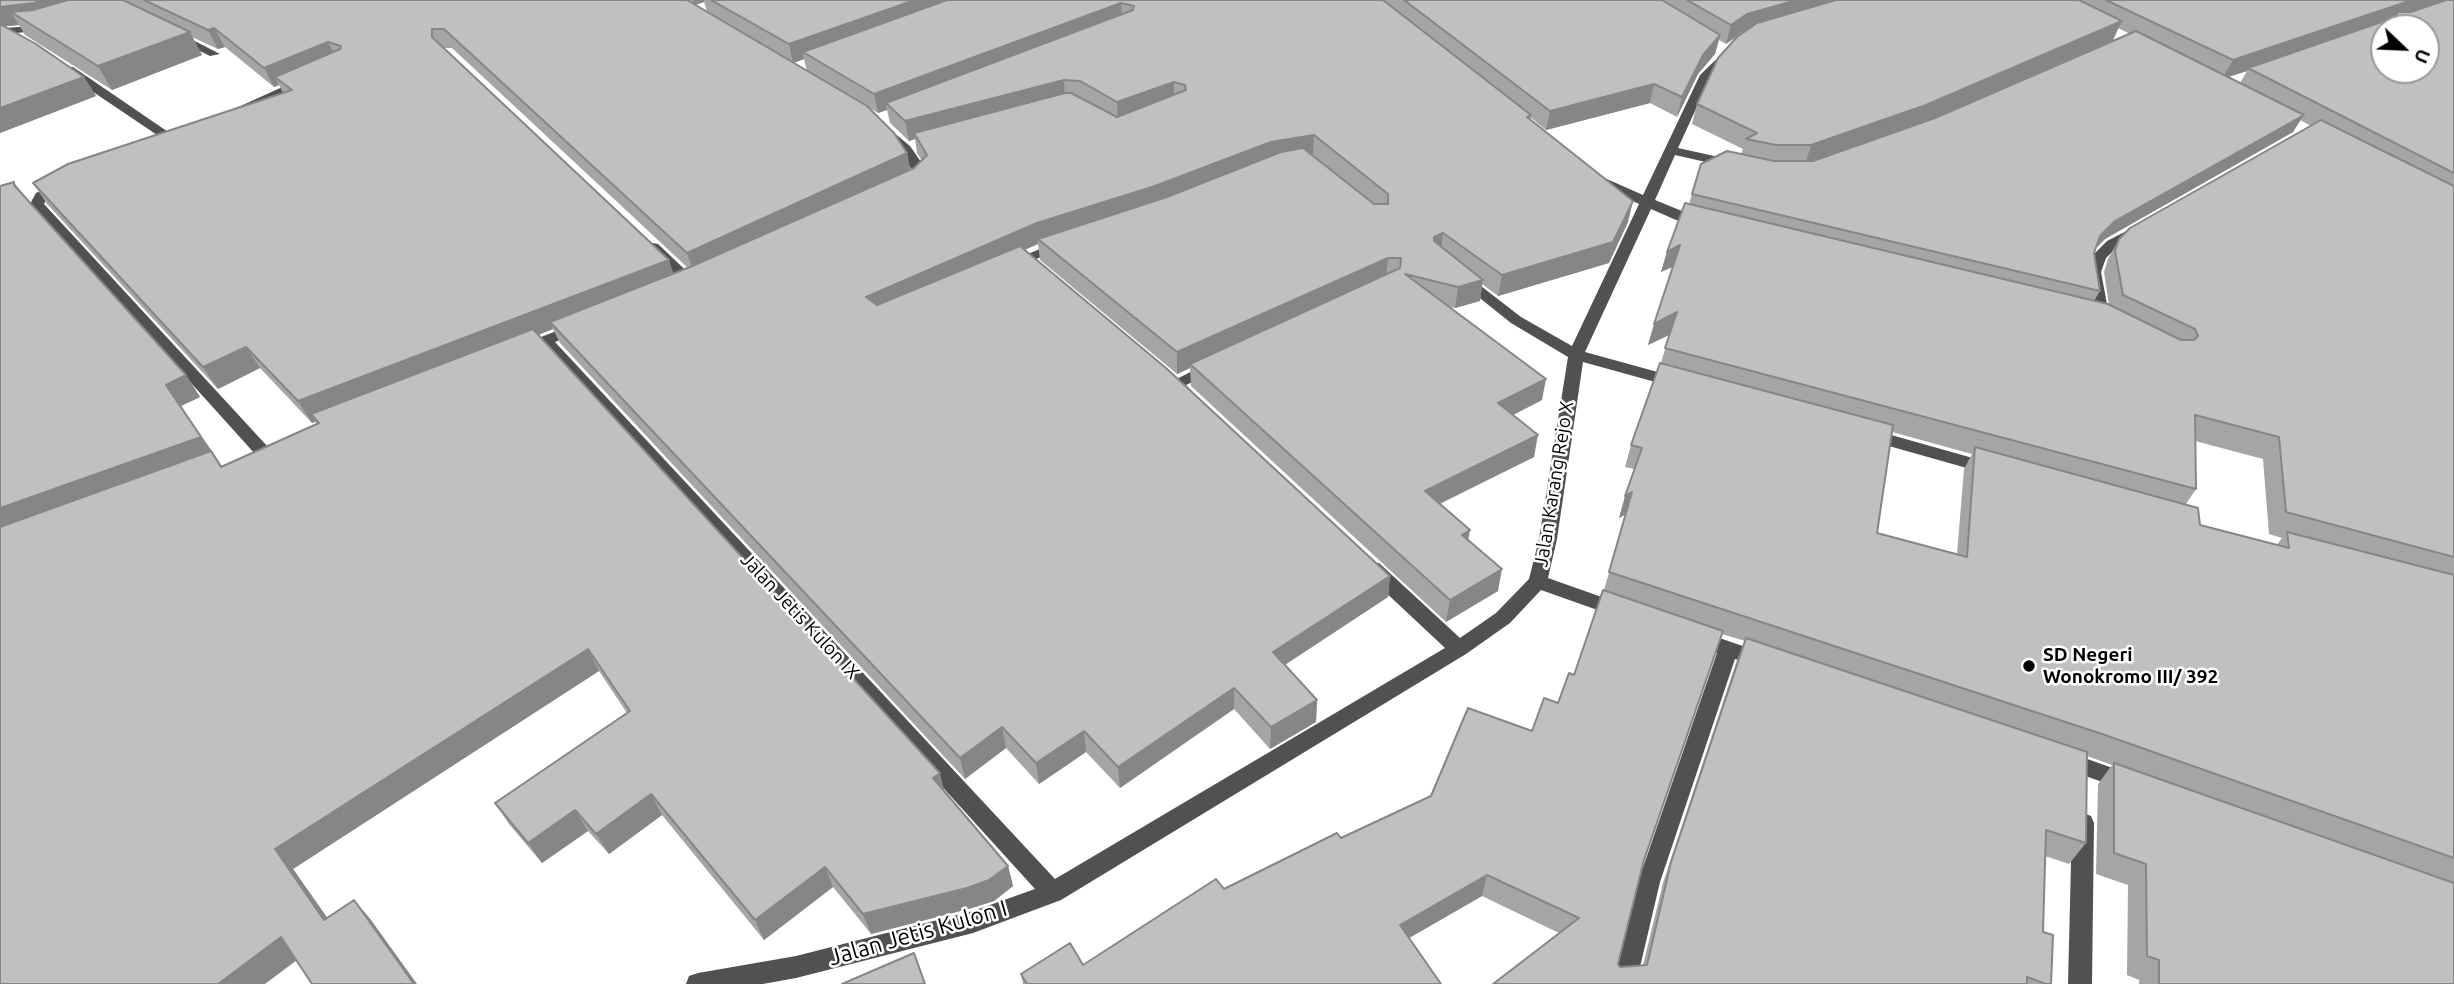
<!DOCTYPE html>
<style>
body{margin:0}
#map{position:relative;width:2454px;height:984px;overflow:hidden;background:#fff;font-family:Ubuntu,sans-serif}
canvas{display:block}
.north{position:absolute;left:2370px;top:14px;width:70px;height:70px;box-sizing:border-box;background:#fff;border:2px solid #999;border-radius:50%;rotate:113deg;font-size:19px;font-weight:700;line-height:28px;text-align:center;color:#000}
.north::after{content:'';display:block;margin:auto;width:24px;height:32px;background:#000;clip-path:polygon(50% 0,100% 100%,50% 72%,0 100%)}
</style>
<div id="map">
<canvas width="2454" height="984"></canvas>
<div class="north">U</div>
</div>
<script>
const ctx = document.querySelector('canvas').getContext('2d');
ctx.lineJoin = 'round';
const toPath = rows => new Path2D(rows.map(r => 'M' + r).join(''));
function paint(path, color) { ctx.fillStyle = color; ctx.fill(path, 'evenodd'); }
function trace(path, color, width, dash) { ctx.strokeStyle = color; ctx.lineWidth = width; ctx.lineCap = dash ? 'butt' : 'round'; ctx.setLineDash(dash || []); ctx.stroke(path); }
function drawText(font, color, halo, rows, align = 'center') {
  ctx.font = font + ' Ubuntu,sans-serif'; ctx.lineWidth = 5; ctx.setLineDash([]); ctx.textBaseline = 'middle'; ctx.strokeStyle = halo; ctx.fillStyle = color; for (const [text, x, y, turn = 0] of rows) {
    ctx.save(); ctx.translate(x, y); ctx.rotate((+turn || 0) * Math.PI / 180); ctx.textAlign = isNaN(turn) ? turn : align; if (halo) ctx.strokeText(text, 0, 0); ctx.fillText(text, 0, 0); ctx.restore();
  }
}
const minor = toPath([
 [44,25,50,28,48,30,5,34,0,32,5,28,44,25],
 [173,34,181,34,220,54,210,56,173,38,173,34],
 [1730,46,1736,49,1711,76,1678,148,1737,161,1739,164,1732,168,1675,155,1655,200,1709,222,1702,226,1676,220,1651,209,1585,352,1683,379,1685,383,1677,388,1583,362,1557,539,1548,578,1627,606,1630,611,1627,616,1620,618,1541,590,1510,623,1466,654,1061,900,973,933,796,978,763,984,686,984,689,976,698,973,796,956,973,911,1035,889,543,347,521,355,513,350,515,347,572,325,582,325,585,328,582,331,555,342,1055,879,1445,648,1365,573,1363,568,1365,563,1379,563,1460,638,1496,613,1529,579,1539,539,1568,357,1511,323,1456,279,1458,276,1468,276,1521,317,1572,346,1639,204,1588,179,1595,175,1600,176,1643,195,1700,75,1730,46],
 [65,67,73,67,177,138,166,141,65,73,65,67],
 [300,79,310,82,244,112,234,109,300,79],
 [887,127,910,146,928,172,926,178,916,186,911,187,904,183,914,172,881,131,887,127],
 [62,181,69,185,67,188,47,198,44,204,268,447,270,451,268,455,256,455,32,207,30,204,36,193,62,181],
 [2140,224,2147,228,2145,231,2117,247,2106,258,2101,272,2110,320,2107,323,2097,323,2087,272,2092,256,2107,241,2140,224],
 [1062,240,1067,241,1067,247,1015,267,1005,267,1003,264,1062,240],
 [653,243,658,244,696,280,696,286,686,286,648,250,648,244,653,243],
 [1212,361,1218,362,1220,366,1218,370,1186,385,1196,396,1194,400,1182,400,1167,384,1212,361],
 [1870,429,1994,464,1997,468,1988,474,1864,439,1862,435,1870,429],
 [1696,630,1769,655,1772,660,1769,665,1762,668,1735,659,1660,882,1636,984,1612,984,1638,882,1717,653,1689,643,1686,638,1689,633,1696,630],
 [2065,751,2135,776,2138,782,2135,788,2127,791,2058,766,2054,760,2058,754,2065,751],
 [2083,813,2091,816,2094,823,2092,984,2068,984,2072,823,2075,816,2083,813]
]);
const wall = toPath([
 [0,0,2454,0,2454,984,2139,984,2139,980,2127,975,2128,885,2096,874,2098,784,2112,765,2087,756,2086,843,2069,864,2045,856,2043,932,2051,984,1493,984,1559,933,1482,896,1409,938,1441,984,1023,984,1021,974,1083,965,1224,889,1341,838,1431,796,1532,731,1558,703,1574,675,1604,590,1626,514,1619,518,1634,469,1625,467,1631,445,1661,363,1669,335,1648,345,1673,267,1661,272,1667,252,1689,204,1692,194,1741,154,1743,149,1692,124,1697,104,1744,32,1726,44,1719,40,1715,54,1698,74,1677,117,1650,103,1546,130,1531,118,1530,120,1628,222,1609,263,1498,296,1482,284,1480,301,1455,308,1450,307,1542,400,1513,415,1534,457,1440,504,1469,540,1498,591,1446,622,1191,386,1190,368,1177,374,1040,260,1038,244,1024,250,1390,576,1388,597,1285,665,1317,700,1316,722,1270,749,1234,709,1120,788,1086,752,1039,784,1006,748,965,779,560,343,553,329,538,335,945,793,1008,866,1013,886,994,901,972,908,871,934,833,887,764,940,662,815,609,854,588,831,542,863,509,824,495,803,627,713,599,671,293,869,327,918,354,900,371,920,296,961,14,182,26,199,186,375,200,397,181,406,222,467,317,424,315,422,312,423,260,368,218,389,47,204,33,183,283,93,279,85,274,87,225,47,218,49,192,37,202,55,112,90,25,35,19,25,4,26,84,77,96,96,0,133],
 [704,2,707,11,696,5],
 [2118,28,2130,34,1924,122,2113,40],
 [444,48,452,48,688,268,674,274],
 [804,59,807,71,794,63],
 [2247,71,2240,83,2228,77],
 [868,107,878,113,887,110,890,123,909,141,915,139,917,153,922,161,914,168,910,170,907,153],
 [2300,120,2311,126,2119,239,2108,259,2104,272,2109,305,2094,301,2100,291,2094,253,2095,249,2105,239,2293,132],
 [1892,432,1972,454,1964,469,1957,554,1877,533],
 [2195,441,2263,459,2269,534,2282,538,2277,545,2200,525,2186,504,2196,489],
 [1722,634,1745,641,1737,660,1663,883,1643,965,1620,967,1618,964,1644,860]
]);
const shadedWall = toPath([
 [43,0,118,0,11,12,19,25,0,27,0,7],
 [693,0,704,0,704,2,694,5],
 [915,0,969,0,803,52,804,59,793,63,789,44],
 [1797,0,1857,0,1742,32,1726,44,1731,25,1747,14],
 [2412,0,2454,0,2394,21,2398,12,2392,21,2248,68,2247,71,2222,79,2233,60],
 [1121,3,1122,22,886,103,887,110,878,113,874,94],
 [2122,21,2113,40,1918,125,1805,165,1811,145],
 [214,28,225,47,218,49,208,30],
 [190,32,202,55,112,90,98,66],
 [1720,35,1715,54,1698,74,1677,117,1682,97,1703,55],
 [328,42,337,61,275,77,279,85,274,87,264,68],
 [84,77,96,96,0,133,0,108],
 [1064,80,1065,99,914,133,915,139,909,141,905,121],
 [1174,82,1174,102,1118,122,1117,102],
 [1654,84,1650,103,1546,130,1550,111],
 [2304,115,2293,132,2105,239,2090,254,2100,236,2115,221],
 [1314,135,1313,155,1156,207,1038,239,1038,244,871,318,866,297,1037,223,1271,142],
 [907,153,911,173,694,274,687,253],
 [1633,201,1628,222,1609,263,1498,296,1502,275],
 [1443,233,1441,253,1432,258,1434,237],
 [1680,245,1674,266,1661,272,1667,252],
 [1388,258,1386,279,1190,364,1190,368,1177,374,1177,352],
 [669,260,676,281,550,322,553,329,317,421,311,414,315,422,312,423,298,401],
 [1483,280,1480,301,1455,308,1458,287],
 [1677,312,1671,334,1648,345,1654,324],
 [246,347,260,368,218,389,203,367],
 [186,375,200,397,181,406,237,488,0,537,0,508,166,385],
 [1546,379,1542,400,1495,424,1498,403],
 [1538,435,1534,457,1422,512,1425,491],
 [1632,492,1626,514,1619,518,1625,496],
 [1470,530,1466,552,1462,535],
 [1502,569,1498,591,1446,622,1450,600],
 [1390,576,1388,597,1272,673,1273,652],
 [588,649,599,671,293,869,343,940,324,920,275,849],
 [1234,688,1234,709,1120,788,1118,767],
 [1317,700,1316,722,1270,749,1271,727],
 [1002,727,1006,748,965,779,960,758],
 [1084,731,1086,752,1039,784,1036,763],
 [940,773,945,794,933,778],
 [651,794,662,815,609,854,596,834],
 [575,810,588,831,542,863,528,843],
 [1008,866,1013,886,994,901,972,908,871,934,863,914],
 [825,867,833,887,764,940,755,920],
 [1487,875,1482,896,1397,945,1400,925],
 [354,900,371,920,417,984,414,984],
 [281,937,301,957,265,984,218,984]
]);
const building = toPath([
 [0,0,43,0,34,3,0,7,0,0],
 [68,0,123,0,190,32,98,66,11,12,33,10,68,0],
 [144,0,687,0,867,106,894,133,907,153,687,253,444,29,432,29,432,37,669,260,298,401,246,347,203,367,33,183,68,164,292,90,275,77,340,49,341,46,328,42,264,68,214,28,208,30,144,0],
 [711,0,915,0,789,44,711,0],
 [947,0,1383,0,1531,115,1527,117,1633,201,1613,242,1502,275,1443,233,1434,237,1434,241,1483,280,1458,287,1405,274,1546,379,1498,403,1538,435,1425,491,1470,530,1462,535,1502,569,1450,600,1190,364,1400,268,1401,258,1388,258,1177,352,1038,239,1167,197,1281,152,1303,148,1374,204,1388,204,1388,194,1314,135,1271,142,1155,186,1037,223,866,297,877,305,1020,246,1166,368,1390,576,1273,652,1317,700,1271,727,1234,688,1118,767,1084,731,1036,763,1002,727,960,758,550,322,690,267,914,168,927,155,914,133,1065,93,1071,93,1117,117,1186,90,1185,85,1174,82,1117,102,1080,81,1064,80,905,121,886,103,1133,10,1134,6,1121,3,874,94,803,52,947,0],
 [1404,0,1662,0,1720,35,1703,55,1682,97,1654,84,1550,111,1404,0],
 [1687,0,1797,0,1747,14,1731,25,1687,0],
 [1836,0,2079,0,2122,21,1926,105,1811,145,1776,145,1746,139,1757,133,1697,104,1718,58,1737,37,1757,23,1836,0],
 [2106,0,2412,0,2233,60,2106,0],
 [2446,0,2454,0,2454,173,2248,68,2396,17,2398,12,2411,12,2446,0],
 [2384,28,2426,28,2426,70,2384,70,2384,28],
 [0,24,36,44,84,77,0,108,0,24],
 [2136,31,2304,115,2115,221,2100,236,2094,253,2100,291,1692,194,1701,164,1727,151,1774,161,1813,161,1935,118,2136,31],
 [2321,120,2454,186,2454,557,2286,512,2279,437,2195,415,2196,489,1665,348,1677,312,1654,324,1680,245,1667,252,1685,203,2108,304,2181,340,2194,340,2198,336,2195,329,2123,295,2115,251,2119,239,2130,228,2321,120],
 [14,182,14,185,186,375,166,385,201,437,0,508,0,186,14,182],
 [533,329,940,773,933,778,1008,866,989,880,967,888,863,914,825,867,755,920,651,794,596,834,575,810,528,843,495,803,630,711,588,649,275,849,324,920,354,900,414,984,312,984,281,937,218,984,0,984,0,527,211,451,221,467,319,423,311,414,533,329],
 [1660,363,1893,425,1877,533,1967,557,1975,447,2198,508,2200,525,2289,548,2287,532,2454,575,2454,858,2102,734,1609,572,1632,492,1625,496,1642,448,1631,445,1660,363],
 [1603,590,1723,631,1644,860,1618,964,1620,967,1647,965,1671,862,1746,638,2087,752,2086,843,2046,830,2043,932,2053,935,2051,984,2046,984,2027,977,2027,984,1493,984,1579,918,1487,875,1400,925,1441,984,1027,984,1021,974,1070,943,1083,965,1216,879,1224,889,1337,833,1341,838,1431,796,1468,708,1532,731,1544,698,1558,703,1569,673,1574,675,1603,590],
 [2114,763,2454,883,2454,984,2159,984,2159,960,2147,956,2146,864,2114,853,2114,763],
 [914,953,925,984,842,984,914,953]
]);
const markers = [
 [2029,666,7,"#000"]
];
const streetNames = [
 ["Jalan Karang Rejo X",1554,484,-81],
 ["Jalan Jetis Kulon IX",800,616,47]
];
const poiNames = [
 ["SD Negeri",2043,655],
 ["Wonokromo III/ 392",2043,677]
];
const nearStreetnames = [
 ["Jalan Jetis Kulon I",918,933,-16]
];
paint(minor, '#515151');
paint(wall, '#a5a5a5');
paint(shadedWall, '#868686');
paint(building, '#c0c0c0');
trace(building, '#868686', 2);
for (const [x, y, r, color] of markers) { const dot = new Path2D(); dot.arc(x, y, r, 0, 2 * Math.PI); ctx.fillStyle = color; ctx.fill(dot); trace(dot, '#fff', 2.5); }
drawText('19px', '#000', '#fff', streetNames);
drawText('bold 19px', '#000', '#fff', poiNames, 'left');
drawText('23px', '#000', '#fff', nearStreetnames);
</script>
